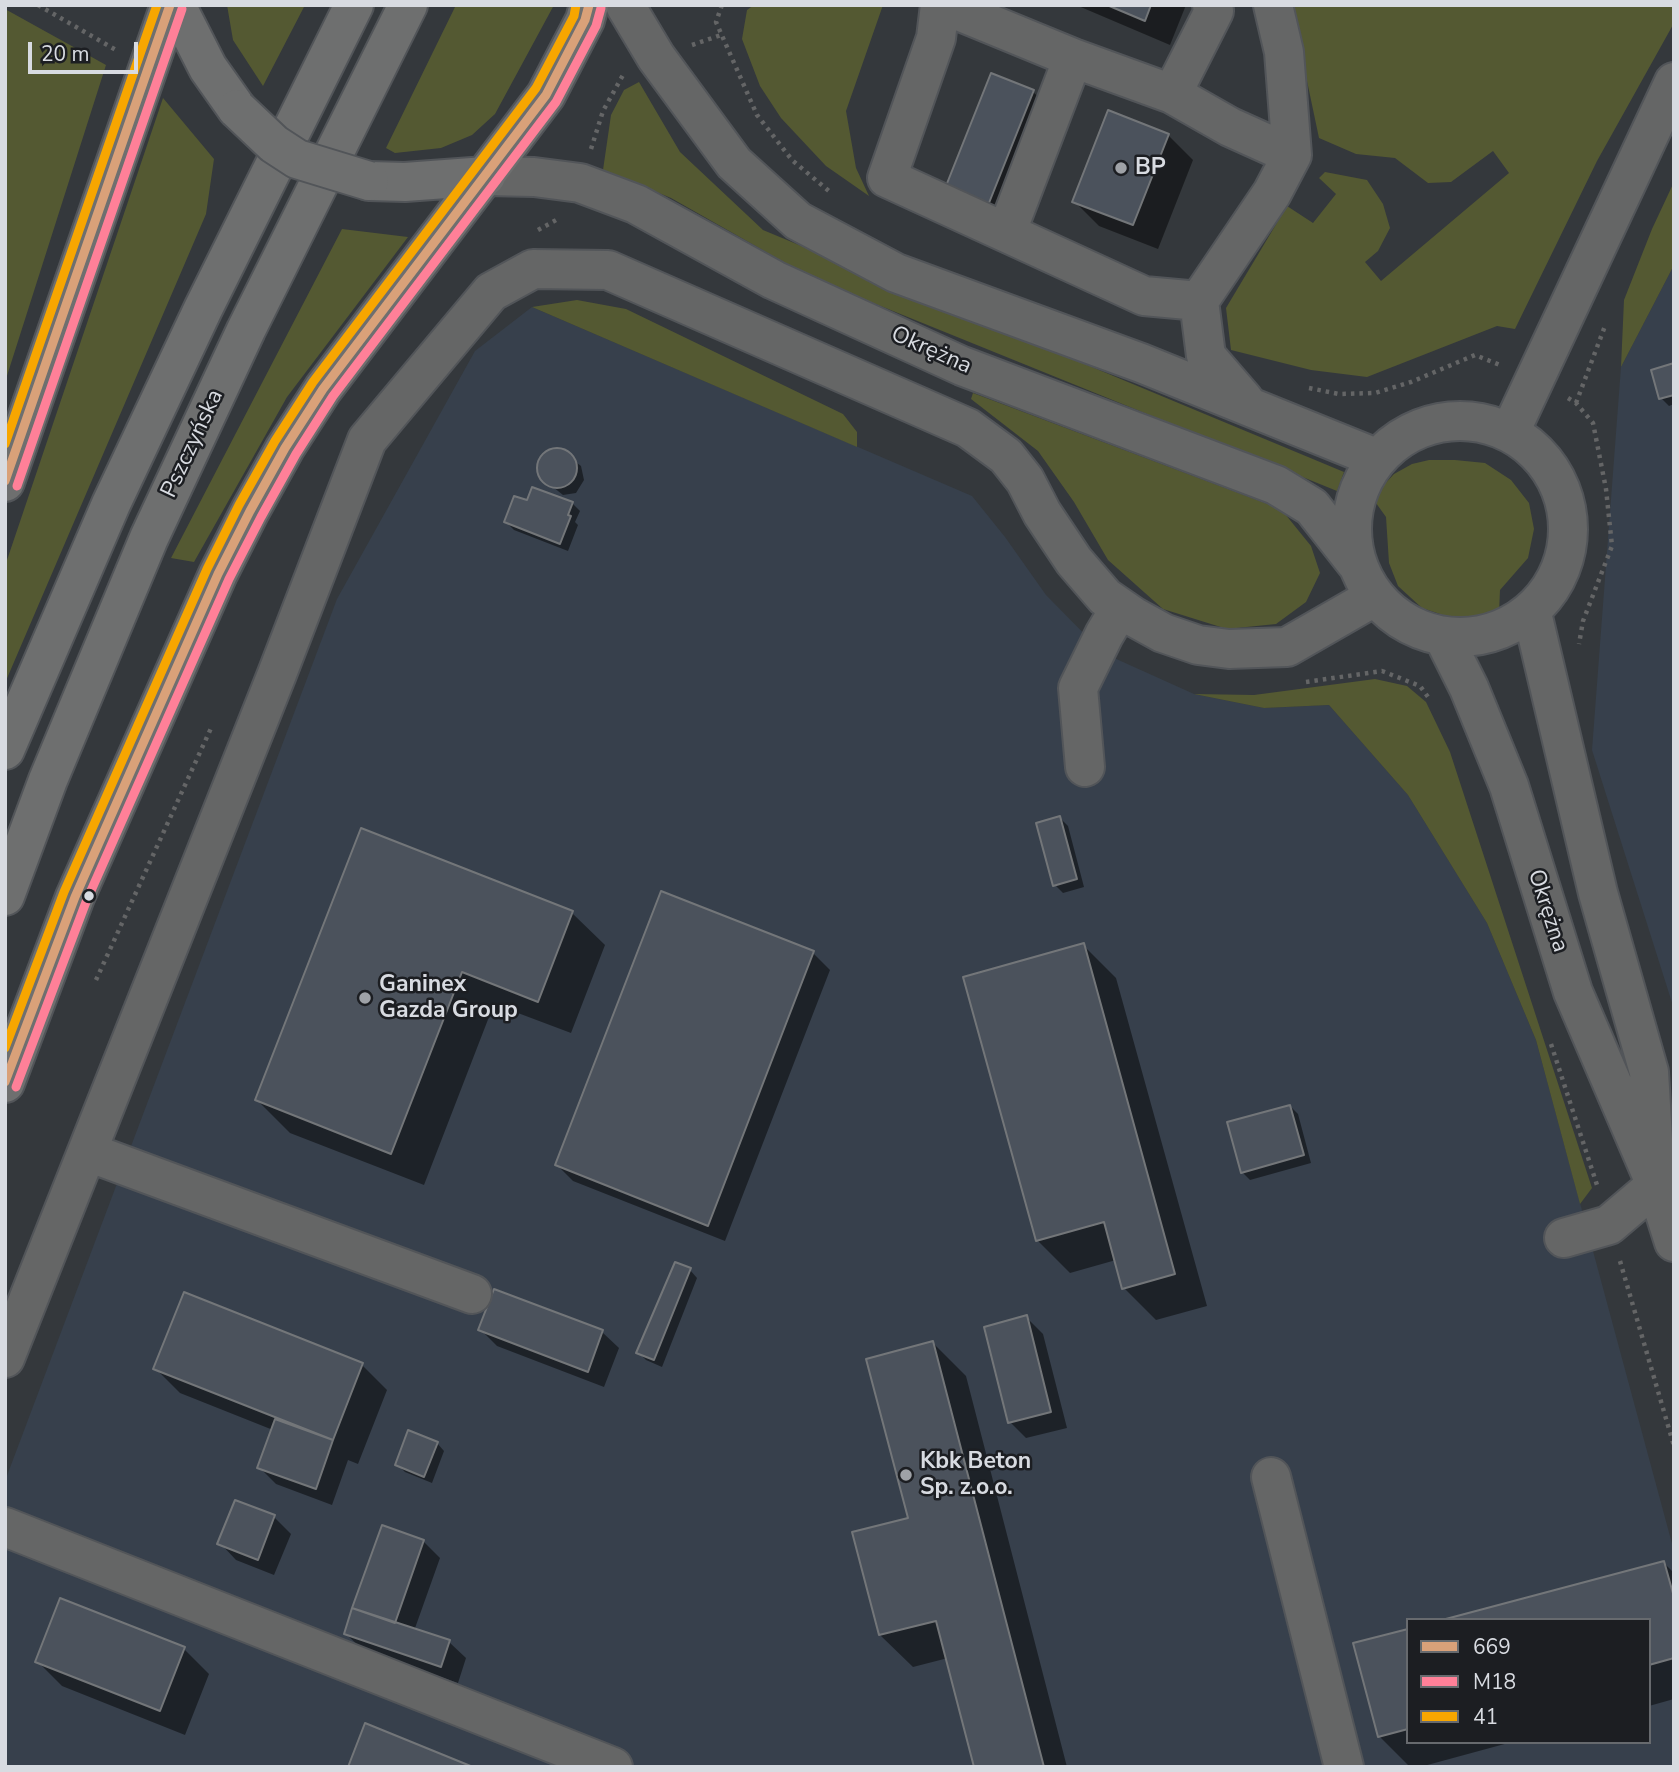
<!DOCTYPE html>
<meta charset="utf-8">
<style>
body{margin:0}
#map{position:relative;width:1679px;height:1772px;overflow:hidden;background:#34383c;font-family:"Nunito Sans",sans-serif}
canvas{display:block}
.frame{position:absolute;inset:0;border:7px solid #d8dbe1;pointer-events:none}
.legend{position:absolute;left:1406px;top:1618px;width:245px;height:126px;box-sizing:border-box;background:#1c1e22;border:2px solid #676a6e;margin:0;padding:9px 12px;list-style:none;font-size:21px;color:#d8dbe1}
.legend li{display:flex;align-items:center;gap:14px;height:35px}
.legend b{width:35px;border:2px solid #676a6e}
.scale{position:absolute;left:28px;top:42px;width:110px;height:32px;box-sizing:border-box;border:4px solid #d8dbe1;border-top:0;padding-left:9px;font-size:21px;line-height:24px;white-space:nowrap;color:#d8dbe1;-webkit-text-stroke:5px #1c1e22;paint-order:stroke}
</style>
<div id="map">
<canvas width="1679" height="1772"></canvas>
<div class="frame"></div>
<ul class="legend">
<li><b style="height:9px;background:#d9a179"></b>669</li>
<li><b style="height:9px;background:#ff8098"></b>M18</li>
<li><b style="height:9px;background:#f7a600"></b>41</li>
</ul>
<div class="scale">20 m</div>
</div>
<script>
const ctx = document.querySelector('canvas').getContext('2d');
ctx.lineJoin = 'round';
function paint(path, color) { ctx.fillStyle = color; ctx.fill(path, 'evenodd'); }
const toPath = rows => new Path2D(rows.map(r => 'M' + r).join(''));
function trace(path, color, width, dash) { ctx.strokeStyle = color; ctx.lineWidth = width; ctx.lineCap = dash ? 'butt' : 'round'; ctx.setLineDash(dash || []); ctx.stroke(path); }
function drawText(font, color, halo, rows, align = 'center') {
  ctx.font = font + ' "Nunito Sans",sans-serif'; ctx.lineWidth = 5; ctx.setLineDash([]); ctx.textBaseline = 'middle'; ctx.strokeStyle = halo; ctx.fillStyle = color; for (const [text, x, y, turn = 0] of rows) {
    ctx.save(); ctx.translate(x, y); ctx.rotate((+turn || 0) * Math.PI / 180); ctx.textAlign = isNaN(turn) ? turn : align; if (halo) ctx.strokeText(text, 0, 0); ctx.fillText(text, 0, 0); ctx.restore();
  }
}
const built = toPath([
 [1674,265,1674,1009,1592,750,1621,367],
 [532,307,972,496,1005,537,1046,595,1103,653,1194,694,1264,708,1329,705,1408,795,1487,923,1536,1040,1674,1551,1674,1767,5,1767,5,1481,337,599,475,351],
 [1408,1620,1649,1620,1649,1742,1408,1742]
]);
const green = toPath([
 [227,5,305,5,263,86,233,40],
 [456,5,554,5,495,114,472,135,441,148,395,153,386,148],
 [754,5,883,5,846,111,856,168,869,196,826,166,781,118,760,86,742,39,747,10],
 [1291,5,1674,5,1674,23,1597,161,1515,329,1497,326,1367,377,1311,370,1231,350,1226,308,1287,206,1313,223,1336,194,1319,178,1325,172,1367,180,1383,204,1390,228,1378,251,1365,262,1381,281,1509,173,1493,151,1451,182,1428,183,1395,158,1356,154,1319,138],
 [5,9,106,65,5,382],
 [639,82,680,152,763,230,1344,472,1337,491,851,294,789,265,671,198,603,170,611,115,624,90],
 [163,98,214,159,206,214,5,683,5,566],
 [1674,182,1674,265,1621,367,1624,300,1652,229],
 [342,229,408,237,287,397,194,562,171,558],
 [577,300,626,309,843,414,857,432,857,447,532,307],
 [973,393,1281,509,1311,546,1320,573,1306,602,1276,624,1227,629,1163,609,1108,560,1074,502,1038,451,971,399],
 [1429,460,1455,460,1485,463,1511,480,1529,503,1534,529,1528,558,1500,590,1499,613,1477,620,1446,616,1422,608,1398,586,1389,563,1386,517,1376,503,1379,490,1394,474,1412,464],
 [1375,679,1407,686,1426,702,1450,752,1592,1188,1580,1204,1536,1040,1487,923,1408,795,1329,705,1264,708,1194,694,1254,695]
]);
const shadow = toPath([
 [1076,5,1186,5,1170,45],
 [1033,92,1041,99,987,235,946,219],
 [1168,135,1193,160,1158,249,1099,226,1074,201],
 [1674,365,1674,404,1669,406,1661,398],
 [560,450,581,466,584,480,576,493,563,495,543,479,540,464,548,452],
 [528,502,572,503,580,511,575,522,578,525,568,551,514,530,506,522],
 [1060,818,1068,826,1084,887,1063,893,1055,885],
 [362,830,572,913,605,945,571,1033,494,1004,424,1185,290,1133,257,1100],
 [1083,945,1116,978,1207,1306,1156,1320,1124,1288,1116,1260,1070,1273,1037,1240],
 [813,953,830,970,725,1241,573,1181,557,1165],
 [1290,1106,1298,1114,1311,1163,1250,1180,1242,1172],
 [690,1270,697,1278,662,1367,646,1360,638,1352],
 [1026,1317,1043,1334,1067,1428,1026,1438,1010,1422],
 [480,1329,602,1332,619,1348,604,1387,497,1346],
 [933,1343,966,1376,1067,1767,976,1767,948,1658,913,1667,880,1635,910,1519],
 [362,1365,387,1390,358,1464,348,1460,332,1505,276,1484,259,1467,273,1430,180,1393,155,1368],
 [437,1443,444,1451,432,1483,405,1472,397,1464],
 [236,1502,274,1517,291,1534,274,1575,236,1560,220,1543],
 [423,1541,440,1558,414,1631,449,1642,466,1658,458,1683,363,1650,346,1634],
 [1664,1563,1674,1573,1674,1699,1649,1706,1649,1620],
 [61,1600,184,1649,209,1674,185,1735,62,1686,37,1661],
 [1408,1631,1408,1742,1512,1742,1420,1767,1410,1767,1379,1736]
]);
const building = toPath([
 [1107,5,1151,5,1145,21,1107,5],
 [991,73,1034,90,979,228,936,211,991,73],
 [1108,110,1169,134,1133,225,1072,202,1108,110],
 [1674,363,1674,395,1659,399,1651,370,1674,363],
 '537 468a20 20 0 1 1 40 0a20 20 0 1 1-40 0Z',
 [532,487,573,502,568,515,571,516,560,544,504,522,514,496,527,500,532,487],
 [1060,816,1077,879,1053,886,1036,823,1060,816],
 [361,828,573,911,538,1002,462,972,391,1154,255,1100,361,828],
 [661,891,814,951,708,1226,555,1165,661,891],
 [1084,943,1175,1274,1122,1289,1104,1222,1036,1241,963,977,1084,943],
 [1290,1105,1304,1155,1241,1173,1227,1122,1290,1105],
 [675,1262,691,1268,654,1360,636,1353,675,1262],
 [494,1289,603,1330,588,1372,478,1330,494,1289],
 [184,1292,363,1363,333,1440,153,1369,184,1292],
 [1027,1315,1051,1412,1008,1423,984,1327,1027,1315],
 [933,1341,1044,1767,974,1767,936,1621,879,1635,852,1532,908,1518,866,1359,933,1341],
 [275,1419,333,1440,316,1489,257,1468,275,1419],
 [408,1430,438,1442,424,1477,395,1465,408,1430],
 [235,1500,275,1515,258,1560,217,1544,235,1500],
 [382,1525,424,1540,395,1623,352,1608,382,1525],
 [1664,1561,1674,1597,1674,1658,1649,1665,1649,1620,1442,1620,1664,1561],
 [60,1598,185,1647,160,1711,35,1662,60,1598],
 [352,1608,450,1640,441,1667,344,1634,352,1608],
 [1408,1629,1408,1729,1378,1737,1353,1643,1408,1629],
 [365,1723,473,1767,348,1767,365,1723]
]);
const path = toPath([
 [38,5,116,50],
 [722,5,716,22,757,115,792,160,830,192],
 [692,45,721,35],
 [591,149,603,111,623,75],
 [538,230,558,219],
 [1309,388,1339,394,1375,393,1411,382,1475,355,1500,365],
 [1568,398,1576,403,1593,423,1606,489,1612,546,1583,621,1579,644],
 [1576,403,1605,326],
 [1306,682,1382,671,1420,686,1428,697],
 [96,980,212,726],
 [1551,1044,1597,1185],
 [1620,1261,1674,1446]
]);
const minor = toPath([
 [625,5,656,57,734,163,798,221,896,273,1141,363,1376,458],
 [940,5,936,38,887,178,1144,296,1199,301],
 [944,5,1073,58,1172,94,1230,127,1292,155],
 [1172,94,1214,11,1212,5],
 [486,176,534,177,580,183,636,204,774,280,962,366,1276,485,1312,507,1356,563],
 [1007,231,1073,58],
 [1244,400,1206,356,1199,301,1272,193,1292,155,1284,52,1273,5],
 '1352 529a108 108 0 1 1 216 0a108 108 0 1 1-216 0Z',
 [1510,432,1674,82],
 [1532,613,1598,893,1649,1072,1654,1156],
 [1443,636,1469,688,1509,786,1573,992,1656,1185,1674,1242],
 [1085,767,1078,688,1104,635,1120,608],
 [88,1152,472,1294],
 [1564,1238,1609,1225,1656,1185,1674,1179],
 [5,1358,277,674,367,440,491,292,533,269,608,270,968,428,1006,456,1025,480,1042,513,1074,561,1105,597,1134,617,1163,633,1198,645,1229,649,1287,647,1374,597],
 [1271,1477,1344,1767],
 [5,1527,613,1767]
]);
const major = toPath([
 [176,5,208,68,237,109],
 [369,181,405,182,486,176],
 [5,482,170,5],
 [5,750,111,504,203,309,354,5],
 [5,896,48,780,149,538,246,330,408,5],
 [5,1083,75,897,218,574,250,511,285,448,323,389,546,95,585,20,589,5]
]);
const majorBridge = toPath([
 [237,109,274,144,297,159,369,181]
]);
const bus1 = toPath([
 [5,481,170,5],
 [5,1082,75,897,218,574,250,511,285,448,323,389,546,95,585,20,589,5]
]);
const bus2 = toPath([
 [17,486,182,9],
 [16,1087,86,902,229,579,261,517,296,454,333,396,556,102,596,26,601,8]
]);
const bus3 = toPath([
 [5,444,157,5],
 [5,1048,64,892,207,569,239,505,275,441,313,382,536,88,574,16,576,5]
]);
const markers = [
 [1121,168,7,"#9fa2a7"],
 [89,896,6,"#d8dbe1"],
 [365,998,7,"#9fa2a7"],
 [906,1475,7,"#9fa2a7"]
];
const poiNames = [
 ["BP",1135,168],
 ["Ganinex",379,985],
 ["Gazda Group",379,1011],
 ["Kbk Beton",920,1462],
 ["Sp. z.o.o.",920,1488]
];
const streetNames = [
 ["Okrężna",931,351,24],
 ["Pszczyńska",193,444,-65],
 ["Okrężna",1547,911,72]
];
paint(built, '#37404c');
paint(green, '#545932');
paint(shadow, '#0007');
paint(building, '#4b525c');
trace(building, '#737679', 2);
trace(minor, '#525559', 42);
trace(major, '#525559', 42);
trace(path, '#646566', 4.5, [3.5, 5]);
trace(minor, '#656666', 38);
trace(major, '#6e6f6f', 38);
trace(majorBridge, '#525559', 42, []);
trace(majorBridge, '#6e6f6f', 38);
trace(bus1, '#d9a179', 9);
trace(bus2, '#ff8098', 9);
trace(bus3, '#f7a600', 9);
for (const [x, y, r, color] of markers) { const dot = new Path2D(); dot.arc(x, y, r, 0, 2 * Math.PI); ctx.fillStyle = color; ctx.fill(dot); trace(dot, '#1c1e22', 2.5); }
drawText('bold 23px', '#d8dbe1', '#1c1e22', poiNames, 'left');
drawText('23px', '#d8dbe1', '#1c1e22', streetNames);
</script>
